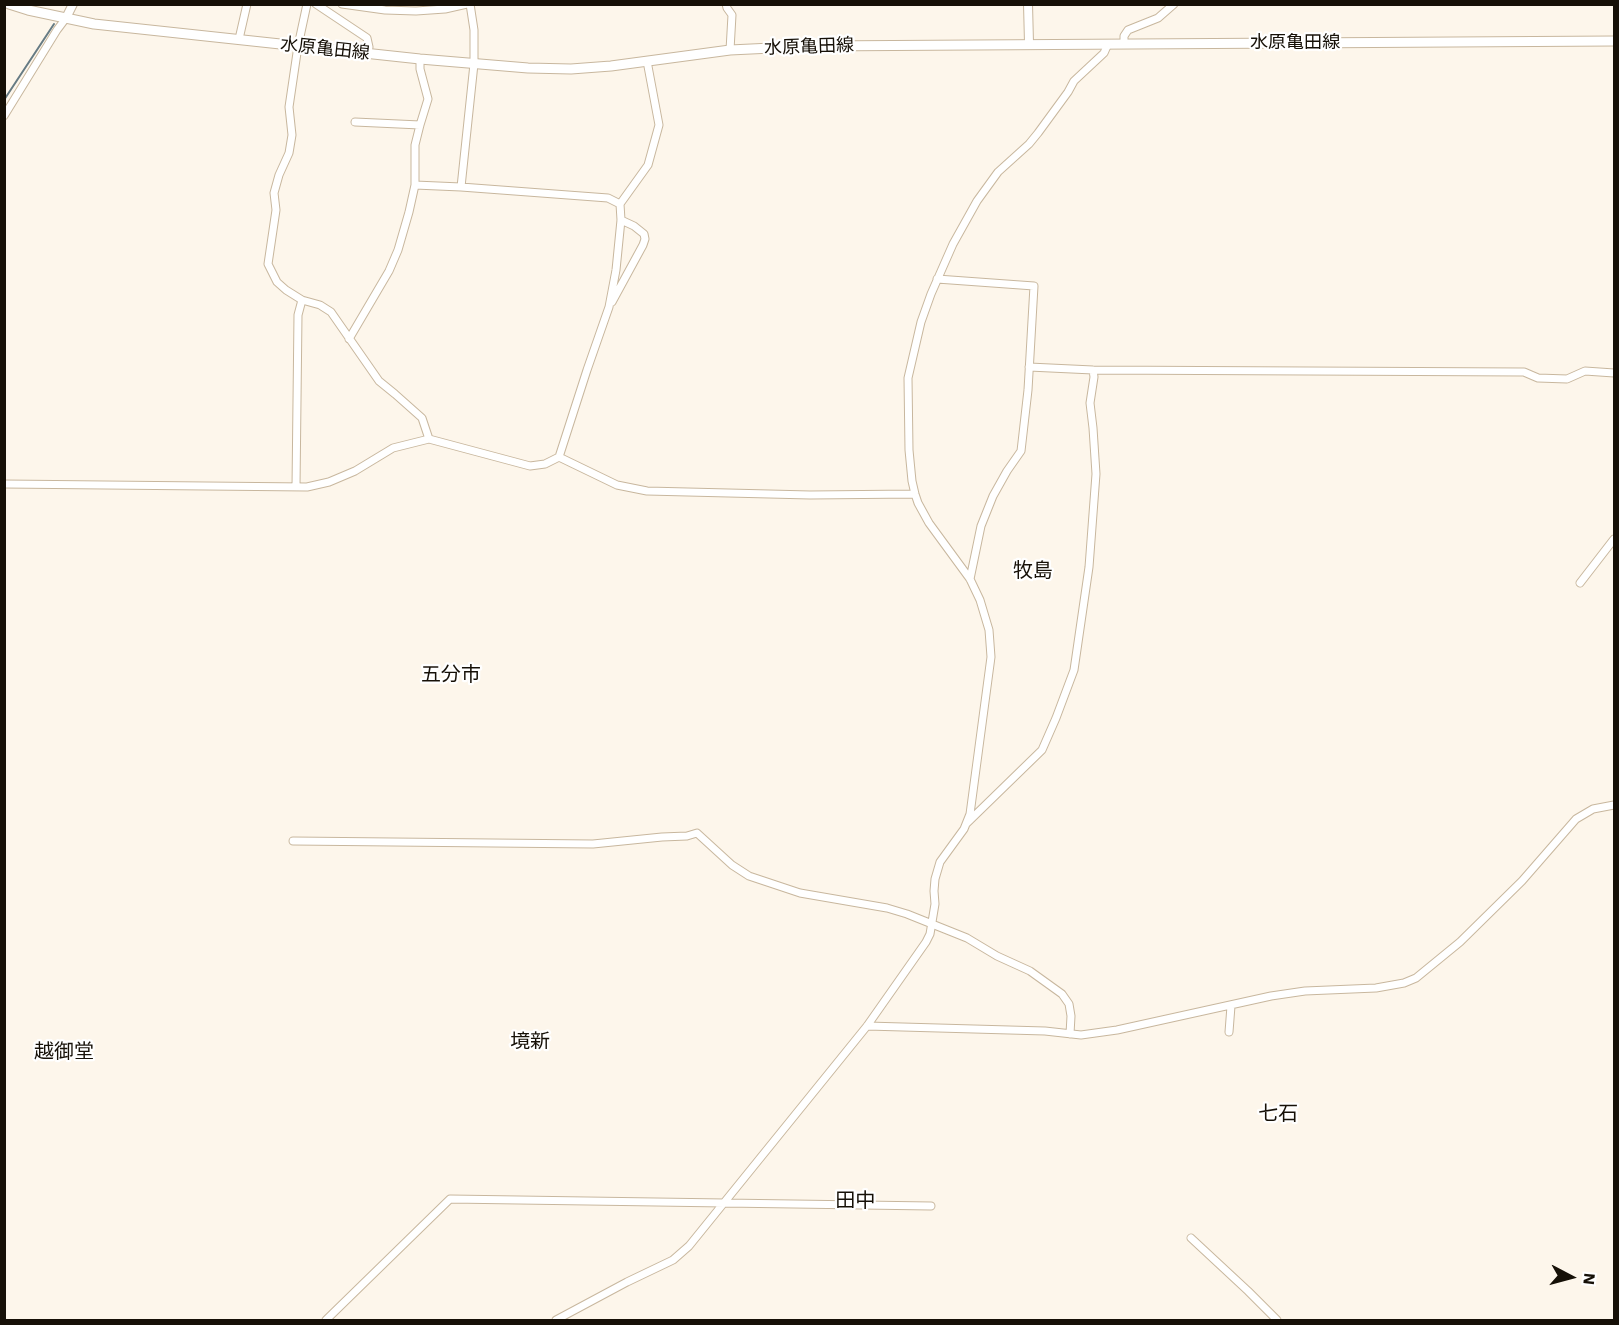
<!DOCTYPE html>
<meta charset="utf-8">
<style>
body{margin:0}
#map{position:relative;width:1619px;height:1325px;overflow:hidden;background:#fdf6eb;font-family:"Work Sans",sans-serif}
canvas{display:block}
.frame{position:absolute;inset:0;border:6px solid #161007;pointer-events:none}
.north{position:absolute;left:1541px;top:1247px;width:60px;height:60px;-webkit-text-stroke:4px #fff;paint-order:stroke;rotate:96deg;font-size:16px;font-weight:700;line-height:24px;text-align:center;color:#161007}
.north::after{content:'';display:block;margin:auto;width:21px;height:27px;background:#161007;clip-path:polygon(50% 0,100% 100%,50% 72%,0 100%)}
</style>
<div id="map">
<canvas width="1619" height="1325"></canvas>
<div class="frame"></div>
<div class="north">N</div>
</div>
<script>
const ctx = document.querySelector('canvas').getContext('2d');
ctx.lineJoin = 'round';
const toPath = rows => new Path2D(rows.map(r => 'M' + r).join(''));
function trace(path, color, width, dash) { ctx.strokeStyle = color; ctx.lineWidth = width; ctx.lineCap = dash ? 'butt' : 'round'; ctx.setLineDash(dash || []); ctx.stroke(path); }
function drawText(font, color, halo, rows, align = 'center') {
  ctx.font = font + ' "Work Sans","Noto Sans JP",sans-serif'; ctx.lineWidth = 4.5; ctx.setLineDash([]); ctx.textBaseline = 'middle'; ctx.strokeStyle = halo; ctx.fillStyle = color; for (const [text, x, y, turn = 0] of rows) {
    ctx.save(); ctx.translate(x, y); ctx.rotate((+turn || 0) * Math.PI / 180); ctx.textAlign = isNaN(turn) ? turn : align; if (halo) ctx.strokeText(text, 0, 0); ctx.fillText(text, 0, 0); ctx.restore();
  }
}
const stream = toPath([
 [4,100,54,24]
]);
const minor = toPath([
 [307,4,298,46,289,107,292,135,289,153,279,175,274,193,276,210,268,264,277,282,286,290,302,300,320,305,331,312,379,381,395,394,422,418,429,439],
 [316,4,367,38,369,47,368,53],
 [342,4,385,10,416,11,445,9,467,4],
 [726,4,727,8,732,15,730,50],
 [239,39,247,4],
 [1124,44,1124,36,1128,30,1158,18,1174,4],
 [4,116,57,30,66,18],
 [355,122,420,125],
 [415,185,461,187,608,198,620,204],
 [461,187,474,64,474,30,470,4],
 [937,279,1034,286,1028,390,1021,451,1007,471,993,496,981,526,970,579],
 [612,302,643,245,645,239,644,234,634,226,621,220],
 [349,339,389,271,398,250,409,212,415,185,415,145,420,125,428,99,420,69,420,59],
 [1029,367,1093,370,1524,372,1538,378,1567,379,1585,371,1614,373],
 [559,457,617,485,647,491,810,495,915,494],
 [4,484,307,487,329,482,355,471,393,448,429,439,530,466,545,464,559,457,587,370,609,307,616,270,621,220,620,204,648,165,659,125,647,61],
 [296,487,298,315,302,300],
 [1580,583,1614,539],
 [967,823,1042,750,1056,718,1074,670,1089,567,1096,474,1093,428,1090,403,1094,377,1093,370],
 [293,841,593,844,662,837,687,836,697,833,732,865,749,876,800,893,887,908,907,914,967,938,997,956,1030,971,1062,994,1069,1004,1071,1016,1070,1034],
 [867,1026,1045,1031,1081,1035,1117,1030,1271,996,1305,991,1376,988,1404,983,1416,978,1460,942,1522,881,1576,819,1593,809,1614,805],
 [1229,1032,1231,1006],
 [1191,1238,1248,1291,1277,1320],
 [326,1320,450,1199,931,1206],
 [556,1320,627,1282,673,1260,689,1246,867,1026,926,942,930,934,935,904,934,891,935,879,940,862,964,829,970,814,991,657,989,630,980,600,970,579,929,523,918,503,915,494,912,481,909,450,908,378,921,322,931,294,953,244,977,201,998,172,1029,144,1038,133,1068,92,1074,81,1104,53,1108,44]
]);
const tertiary = toPath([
 [1028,4,1029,43],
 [66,18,73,4]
]);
const secondary = toPath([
 [9,4,28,10,94,24,420,59,528,68,571,69,611,66,730,50,814,46,1614,41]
]);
const streetNames = [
 ["水原亀田線",1295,43],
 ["水原亀田線",809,47,-2],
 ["水原亀田線",325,49,6]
];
const neighbourhoodNames = [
 ["牧島",1033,571],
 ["五分市",451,675],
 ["境新",530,1042],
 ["越御堂",64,1052],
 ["七石",1278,1114],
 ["田中",855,1201]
];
trace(stream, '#667b84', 2);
trace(minor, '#c8b79e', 9);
trace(tertiary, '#c8b79e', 10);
trace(secondary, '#c8b79e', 11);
trace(minor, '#fff', 7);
trace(tertiary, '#fff', 8);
trace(secondary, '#fff', 9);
drawText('18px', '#161007', '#fff', streetNames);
drawText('20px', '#161007', '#fff', neighbourhoodNames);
</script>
